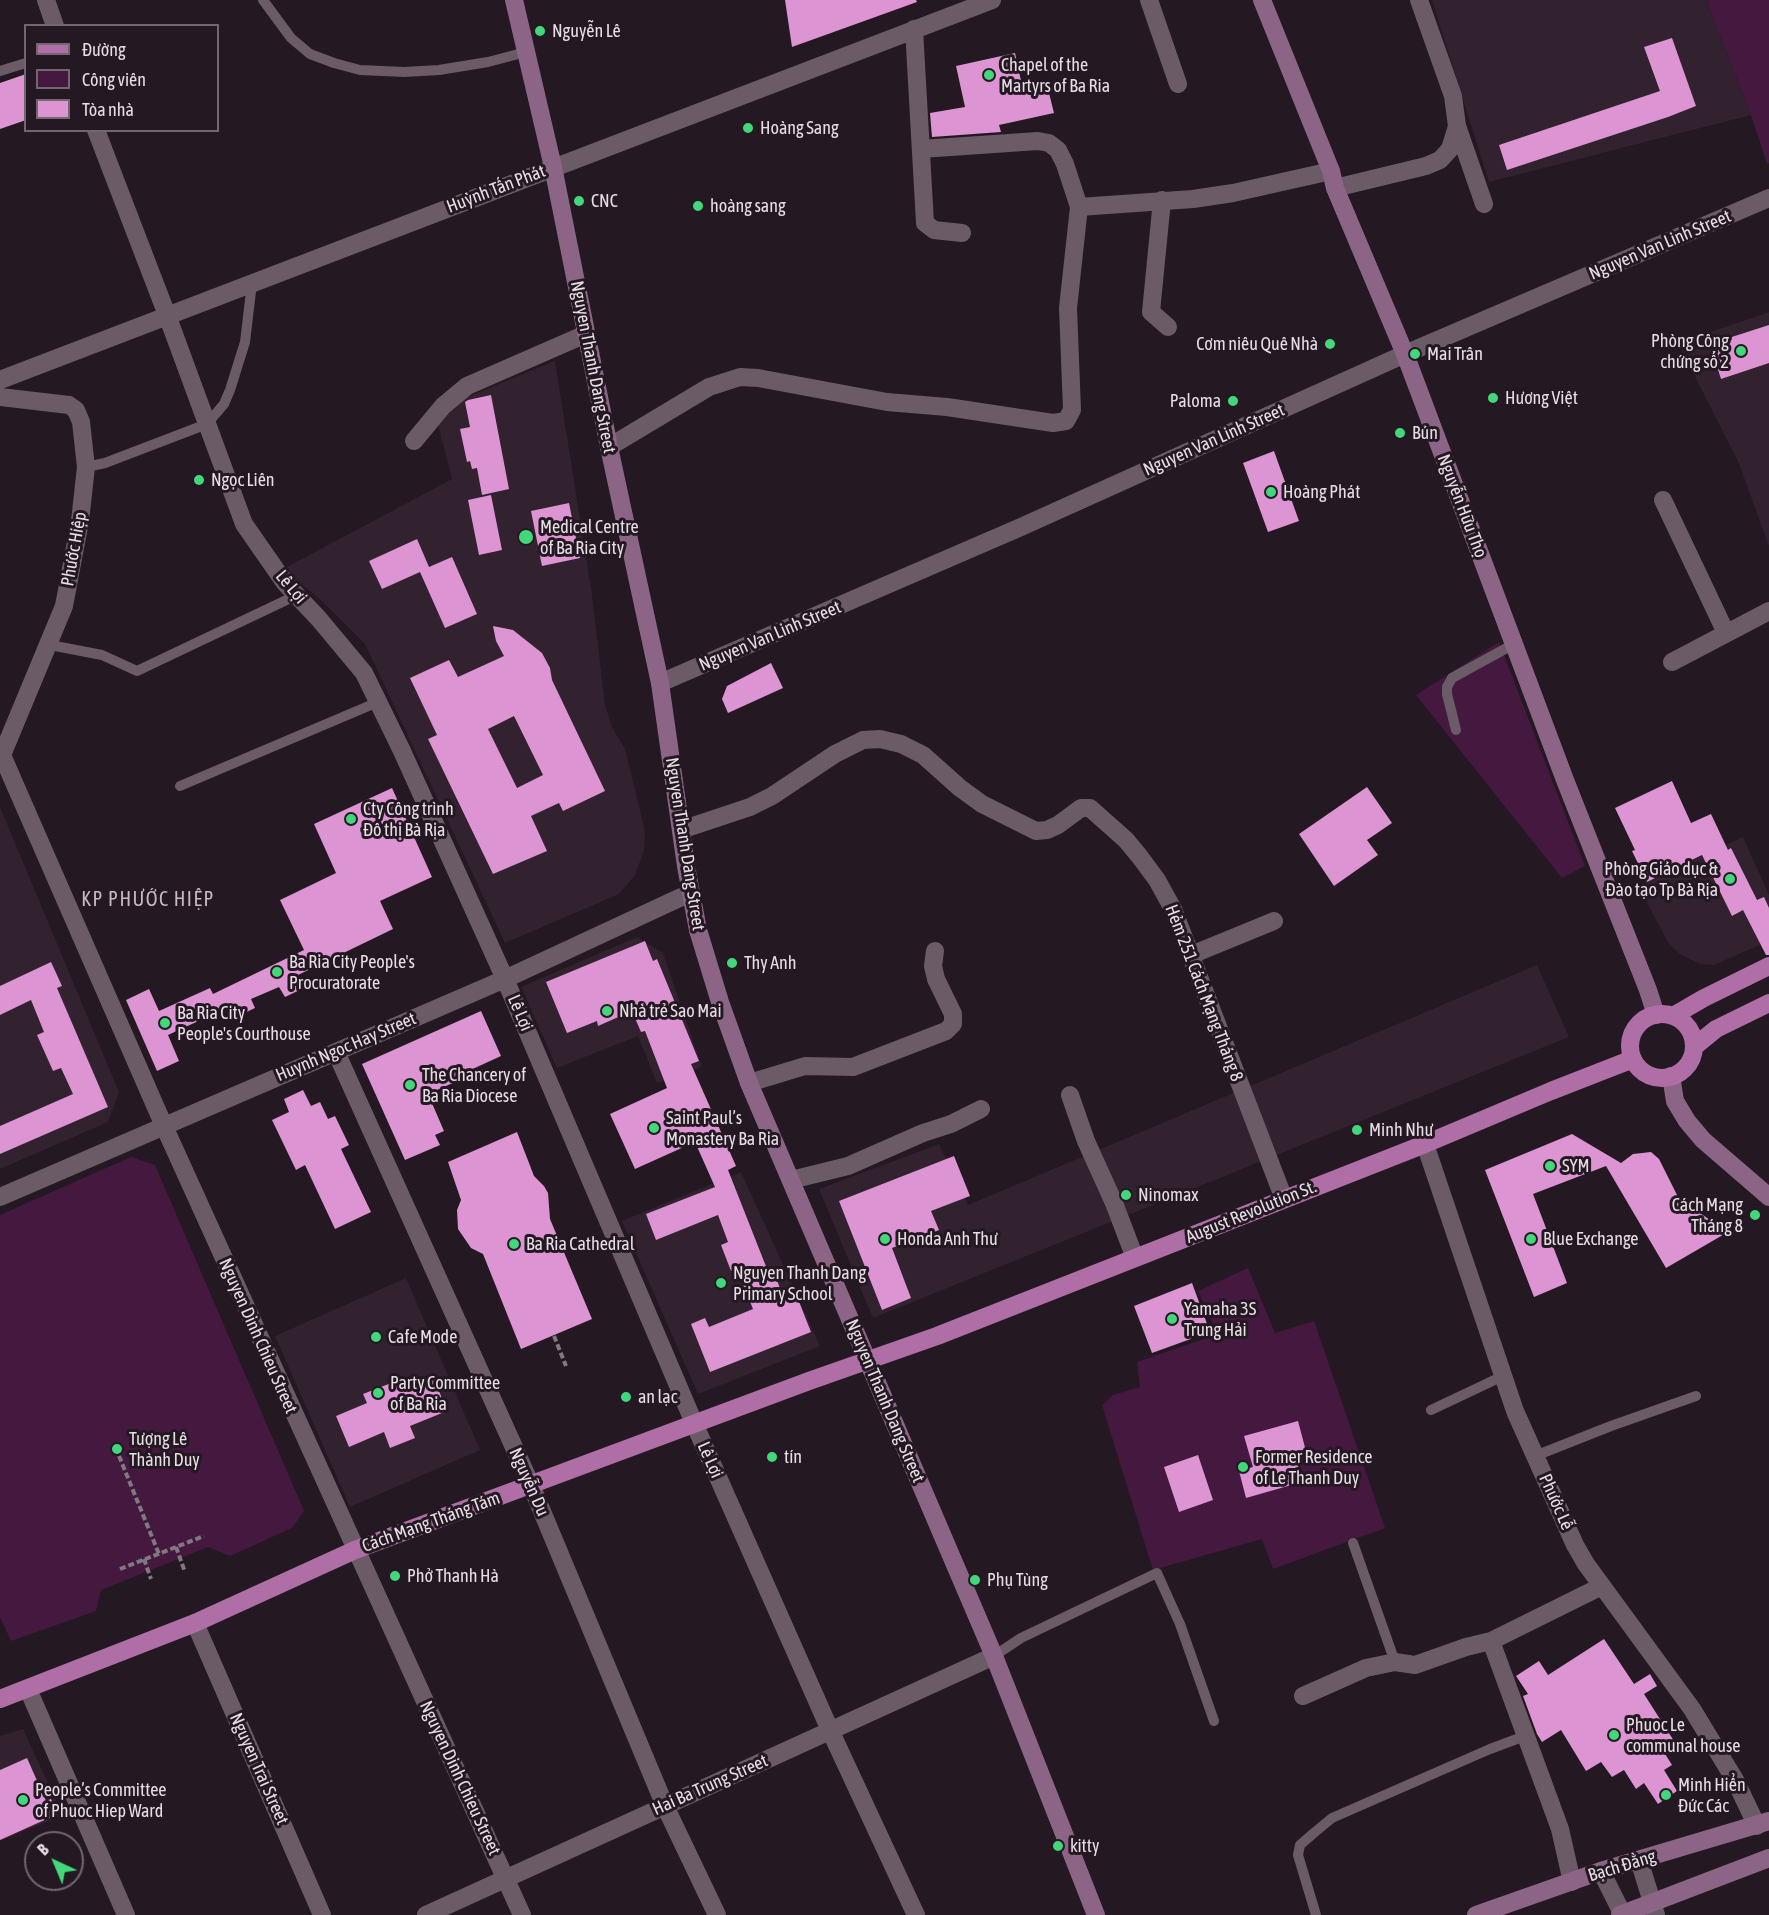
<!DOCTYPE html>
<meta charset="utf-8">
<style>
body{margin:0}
#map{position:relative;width:1769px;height:1915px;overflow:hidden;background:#241822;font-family:"Asap Condensed",sans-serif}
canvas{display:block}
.legend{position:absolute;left:24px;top:24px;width:195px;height:108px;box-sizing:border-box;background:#241822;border:2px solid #726770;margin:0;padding:8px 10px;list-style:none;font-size:18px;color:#e7dee5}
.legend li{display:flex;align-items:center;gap:12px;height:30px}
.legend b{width:30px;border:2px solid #726770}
.north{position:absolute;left:24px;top:1831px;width:60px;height:60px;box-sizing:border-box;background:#241822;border:2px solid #726770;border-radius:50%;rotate:316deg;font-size:16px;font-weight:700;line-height:24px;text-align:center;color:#e7dee5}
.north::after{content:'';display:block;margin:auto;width:21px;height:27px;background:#43d77b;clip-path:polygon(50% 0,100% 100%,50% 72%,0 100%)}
</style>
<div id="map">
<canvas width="1769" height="1915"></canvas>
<ul class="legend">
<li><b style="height:8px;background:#af6fa6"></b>Đường</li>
<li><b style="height:16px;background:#451840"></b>Công viên</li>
<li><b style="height:16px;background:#dd94d3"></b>Tòa nhà</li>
</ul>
<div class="north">B</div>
</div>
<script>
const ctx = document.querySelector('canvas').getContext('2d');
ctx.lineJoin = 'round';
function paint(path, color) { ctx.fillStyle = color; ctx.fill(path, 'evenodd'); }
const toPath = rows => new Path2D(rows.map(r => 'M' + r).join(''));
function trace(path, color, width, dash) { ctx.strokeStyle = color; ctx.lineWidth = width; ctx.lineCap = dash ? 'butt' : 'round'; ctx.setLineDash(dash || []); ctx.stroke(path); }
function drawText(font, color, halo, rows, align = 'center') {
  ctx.font = font + ' "Asap Condensed",sans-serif'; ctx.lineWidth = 6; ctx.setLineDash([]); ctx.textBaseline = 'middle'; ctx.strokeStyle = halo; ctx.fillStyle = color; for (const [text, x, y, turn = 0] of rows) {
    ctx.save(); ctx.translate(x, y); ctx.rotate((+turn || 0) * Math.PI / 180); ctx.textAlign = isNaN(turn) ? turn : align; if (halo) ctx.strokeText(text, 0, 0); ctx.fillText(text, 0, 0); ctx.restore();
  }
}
const built = toPath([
 [1432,0,1706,0,1751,115,1489,182],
 [1769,312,1769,546,1738,461,1678,343],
 [555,361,592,595,605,705,612,727,625,749,645,831,644,851,635,875,619,894,505,943,365,644,323,602,283,569,452,479,438,425,455,402],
 [0,807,119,1092,108,1122,0,1169],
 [1743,837,1769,895,1769,941,1714,965,1700,964,1680,954,1669,944,1638,886],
 [637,937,663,953,702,1067,657,1083,638,1036,557,1068,521,987],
 [1537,965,1569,1037,873,1318,819,1189,939,1144,968,1205],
 [741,1172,820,1346,698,1394,622,1221],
 [406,1278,480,1450,350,1507,275,1336],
 [23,1729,63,1815,0,1841,0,1736]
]);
const green = toPath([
 [1706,0,1769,0,1769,163,1767,164,1751,115],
 [1499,642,1585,866,1562,878,1416,695],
 [131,1157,155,1165,304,1511,292,1528,230,1556,208,1547,101,1590,96,1611,11,1641,0,1617,0,1215],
 [1248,1268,1275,1333,1314,1321,1385,1528,1273,1569,1262,1539,1153,1570,1102,1405,1113,1395,1140,1387,1137,1362,1218,1334,1198,1291]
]);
const building = toPath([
 [785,0,916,0,917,2,792,47],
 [1672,38,1696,106,1668,117,1507,170,1499,145,1660,91,1644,47],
 [1015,53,1023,90,1047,85,1054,113,999,125,1001,132,932,137,930,113,965,107,956,66],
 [26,74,26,120,0,129,0,83],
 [1769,325,1769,363,1721,379,1710,344],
 [491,395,509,489,482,495,477,468,472,469,470,461,467,462,460,429,470,427,465,402,468,400],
 [1274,451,1299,521,1268,532,1243,463],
 [491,495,502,550,479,555,468,500],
 [569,503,580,558,542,566,531,511],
 [417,539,429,567,452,557,477,614,445,628,420,572,382,589,369,561],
 [493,626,513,630,542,653,550,668,552,680,605,791,563,811,559,803,531,816,547,851,493,874,428,739,437,735,410,678,449,660,458,677,504,656,496,641],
 [514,716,543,775,517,788,488,729],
 [771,663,783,688,728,713,722,699,727,686],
 [1672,781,1691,823,1711,814,1728,850,1731,848,1757,900,1764,897,1769,908,1769,955,1766,955,1743,910,1732,916,1702,855,1647,882,1632,851,1635,850,1615,808],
 [1367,787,1392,823,1367,840,1378,855,1334,886,1299,834],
 [392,788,432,877,380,901,393,929,298,975,304,988,285,997,279,987,251,999,255,1008,236,1017,231,1006,168,1035,179,1061,157,1071,126,1000,149,989,159,1011,210,988,213,994,304,950,280,900,336,873,314,824],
 [645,941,653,961,657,959,699,1061,691,1064,736,1166,728,1170,769,1274,774,1272,784,1299,796,1294,811,1332,710,1372,691,1324,705,1318,709,1327,753,1309,737,1269,731,1271,721,1245,728,1242,718,1215,656,1240,646,1214,715,1187,695,1142,635,1169,610,1114,667,1088,645,1031,641,1032,632,1011,598,1026,597,1021,567,1033,546,982],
 [51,962,62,986,57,988,108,1107,0,1154,0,1126,73,1094,61,1068,53,1071,37,1035,44,1032,31,1000,0,1015,0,986],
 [481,1011,501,1056,453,1078,455,1082,428,1094,444,1131,435,1135,440,1145,405,1160,362,1064],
 [303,1090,311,1106,320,1102,328,1119,335,1116,349,1145,341,1149,371,1212,335,1229,305,1165,296,1170,272,1120,289,1112,284,1099],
 [517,1132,534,1176,544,1186,548,1193,550,1219,592,1319,521,1349,483,1254,471,1248,458,1229,457,1210,461,1200,448,1162],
 [1572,1134,1621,1163,1633,1154,1651,1152,1659,1159,1679,1199,1728,1232,1666,1268,1606,1166,1533,1194,1567,1283,1534,1297,1485,1170],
 [954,1156,970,1196,931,1211,939,1230,892,1248,911,1298,882,1310,839,1201],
 [1192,1283,1210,1332,1152,1353,1134,1306],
 [433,1376,447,1411,410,1426,415,1438,390,1448,384,1432,349,1447,336,1416,367,1403,363,1394,404,1378,407,1387],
 [1298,1421,1307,1455,1296,1458,1302,1482,1246,1498,1239,1471,1253,1467,1244,1436],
 [1198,1455,1213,1500,1179,1512,1164,1467],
 [1604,1639,1634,1684,1650,1674,1657,1686,1644,1694,1674,1741,1662,1749,1672,1765,1664,1770,1677,1791,1658,1804,1644,1783,1636,1789,1624,1770,1612,1777,1601,1762,1586,1771,1561,1730,1542,1742,1537,1734,1523,1696,1528,1694,1516,1676,1539,1661,1548,1675],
 [27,1758,46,1801,51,1799,58,1814,0,1840,0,1770]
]);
const path = toPath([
 [554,1336,566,1366],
 [119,1456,159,1554],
 [176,1547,185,1572],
 [144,1559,151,1579],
 [120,1569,204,1536]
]);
const lane = toPath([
 [263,0,291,38,310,54,334,63,360,70,404,72,439,70,488,62,526,52],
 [0,71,26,63],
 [86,467,105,463,207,424,224,404,230,390,245,342,252,283],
 [50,645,102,655,137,671,297,595],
 [1456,730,1447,694,1447,687,1452,678,1514,644],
 [180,786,378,702],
 [1431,1410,1503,1376],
 [1535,1456,1611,1426,1696,1396],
 [1353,1543,1395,1662],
 [994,1656,1021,1638,1157,1573,1180,1624,1214,1721],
 [1316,1915,1298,1855,1300,1845,1315,1832,1332,1818,1490,1749,1525,1736]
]);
const street = toPath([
 [46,0,55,26],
 [1149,0,1178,84],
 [914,29,925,223,934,230,962,233],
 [1457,126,1484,204],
 [96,130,167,315,244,524,285,583,319,619,364,673,402,751,505,979,694,1423,830,1730,916,1915],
 [1335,188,1426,166,1440,160,1450,149,1457,126,1453,96,1419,0],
 [1162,200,1151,312,1168,327],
 [1079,207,1193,199,1233,193,1331,171],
 [0,380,992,0],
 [0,397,69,405,76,410,81,422,86,467,80,521,64,606,2,755],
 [414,441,443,406,467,386,586,334],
 [609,447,709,387,740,377,758,378,887,402,947,407,1053,423,1066,421,1072,410,1068,308,1079,207,1065,164,1058,150,1049,143,1038,141,921,149],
 [1663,500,1726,633],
 [1672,662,1769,611],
 [660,683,1021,527,1405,354,1769,198],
 [0,755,2,755,164,1126,522,1915],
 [681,830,750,807,772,796,835,754,863,740,880,739,901,744,923,755,960,788,982,804,1036,831,1047,830,1058,825,1081,808,1090,808,1126,840,1140,857,1157,880,1173,909,1284,1199],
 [1191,955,1274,921],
 [336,1052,531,1485,665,1806,717,1915],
 [749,1083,805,1066,853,1067,946,1031,953,1024,953,1014,936,979,933,966,935,951],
 [1070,1095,1086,1141,1114,1203,1135,1258],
 [1425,1144,1515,1411,1575,1545,1586,1564,1692,1709,1735,1780,1757,1826],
 [791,1180,848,1166,923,1133,951,1124,981,1109],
 [0,1197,505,979,690,893],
 [195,1623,322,1915],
 [1491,1641,1560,1829,1572,1882],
 [28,1689,126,1915],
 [1303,1696,1366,1668,1395,1662,1415,1665,1466,1647,1491,1641,1602,1586],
 [1639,1860,1656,1915],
 [1601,1871,1623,1915],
 [426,1915,994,1656]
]);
const secondary = toPath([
 [514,0,553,167,609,447,660,683,686,866,698,930,720,1002,749,1083,994,1656,1096,1915],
 [1262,0,1331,171,1335,188,1405,354,1565,780,1648,990,1656,1015],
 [1671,1076,1675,1101,1687,1121,1703,1140,1769,1197],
 [1476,1915,1601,1871,1769,1821],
 [1620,1915,1769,1858]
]);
const primary = toPath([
 '1630 1046a32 32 0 1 1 64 0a32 32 0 1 1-64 0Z',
 [1673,1016,1704,998,1769,966],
 [1694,1047,1716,1029,1769,1003],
 [0,1699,195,1623,355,1550,809,1381,937,1336,1425,1144,1551,1091,1633,1059]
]);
const markers = [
 [540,31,6,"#43d77b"],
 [989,75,6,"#43d77b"],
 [748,128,6,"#43d77b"],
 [579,201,6,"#43d77b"],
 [698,206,6,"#43d77b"],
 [1330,344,6,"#43d77b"],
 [1741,351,6,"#43d77b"],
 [1415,354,6,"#43d77b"],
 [1493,398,6,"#43d77b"],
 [1233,401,6,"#43d77b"],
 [1400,433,6,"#43d77b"],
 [199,480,6,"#43d77b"],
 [1271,492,6,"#43d77b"],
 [526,537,8,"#43d77b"],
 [351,819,6,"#43d77b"],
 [1730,879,6,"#43d77b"],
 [732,963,6,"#43d77b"],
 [277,972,6,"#43d77b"],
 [607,1011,6,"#43d77b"],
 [165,1023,6,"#43d77b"],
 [410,1085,6,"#43d77b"],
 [654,1128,6,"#43d77b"],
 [1357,1130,6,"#43d77b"],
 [1550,1166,6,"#43d77b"],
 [1126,1195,6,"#43d77b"],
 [1755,1215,6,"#43d77b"],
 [885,1239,6,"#43d77b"],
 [1531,1239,6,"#43d77b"],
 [514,1244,6,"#43d77b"],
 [721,1283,6,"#43d77b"],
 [1172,1319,6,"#43d77b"],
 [376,1337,6,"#43d77b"],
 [378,1393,6,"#43d77b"],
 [626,1397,6,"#43d77b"],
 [117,1449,6,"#43d77b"],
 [772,1457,6,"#43d77b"],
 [1243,1467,6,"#43d77b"],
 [395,1576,6,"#43d77b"],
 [975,1580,6,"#43d77b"],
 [1614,1735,6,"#43d77b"],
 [1666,1795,6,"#43d77b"],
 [23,1800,6,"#43d77b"],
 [1058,1846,6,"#43d77b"]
];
const poiNames = [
 ["Nguyễn Lê",552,31],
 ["Chapel of the",1001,65],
 ["Martyrs of Ba Ria",1001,86],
 ["Hoàng Sang",760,128],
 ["CNC",591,201],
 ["hoàng sang",710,206],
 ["Phòng Công",1729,341,"right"],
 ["chứng số 2",1729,362,"right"],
 ["Cơm niêu Quê Nhà",1318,344,"right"],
 ["Mai Trân",1427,354],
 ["Hương Việt",1505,398],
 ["Paloma",1221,401,"right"],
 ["Bún",1412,433],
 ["Ngọc Liên",211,480],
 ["Hoàng Phát",1283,492],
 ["Medical Centre",540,527],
 ["of Ba Ria City",540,548],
 ["Cty Công trình",363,809],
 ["Đô thị Bà Rịa",363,830],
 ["Phòng Giáo dục &",1718,869,"right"],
 ["Đào tạo Tp Bà Rịa",1718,890,"right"],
 ["Ba Ria City People's",289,962],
 ["Procuratorate",289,983],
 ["Thy Anh",744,963],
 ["Nhà trẻ Sao Mai",619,1011],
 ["Ba Ria City",177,1013],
 ["People's Courthouse",177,1034],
 ["The Chancery of",422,1075],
 ["Ba Ria Diocese",422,1096],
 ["Saint Paul’s",666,1118],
 ["Monastery Ba Ria",666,1139],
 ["Minh Như",1369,1130],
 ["SYM",1562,1166],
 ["Ninomax",1138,1195],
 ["Cách Mạng",1743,1205,"right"],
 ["Tháng 8",1743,1226,"right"],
 ["Honda Anh Thư",897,1239],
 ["Blue Exchange",1543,1239],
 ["Ba Ria Cathedral",526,1244],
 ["Nguyen Thanh Dang",733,1273],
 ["Primary School",733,1294],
 ["Yamaha 3S",1184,1309],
 ["Trung Hải",1184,1330],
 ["Cafe Mode",388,1337],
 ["Party Committee",390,1383],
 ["of Ba Ria",390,1404],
 ["an lạc",638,1397],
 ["Tượng Lê",129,1439],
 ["Thành Duy",129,1460],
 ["tín",784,1457],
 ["Former Residence",1255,1457],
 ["of Le Thanh Duy",1255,1478],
 ["Phở Thanh Hà",407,1576],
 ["Phụ Tùng",987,1580],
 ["Phuoc Le",1626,1725],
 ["communal house",1626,1746],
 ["Minh Hiển",1678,1785],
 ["Đức Các",1678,1806],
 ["People’s Committee",35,1790],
 ["of Phuoc Hiep Ward",35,1811],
 ["kitty",1070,1846]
];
const streetNames = [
 ["Huỳnh Tấn Phát",496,189,-21],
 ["Nguyen Van Linh Street",1660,245,-23],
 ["Nguyen Thanh Dang Street",593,367,79],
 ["Nguyen Van Linh Street",1214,440,-24],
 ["Nguyễn Hữu Thọ",1462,506,69],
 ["Phước Hiệp",74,549,-80],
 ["Lê Lợi",291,587,50],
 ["Nguyen Van Linh Street",770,636,-23],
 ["Nguyen Thanh Dang Street",685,844,81],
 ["Hẻm 251 Cách Mạng Tháng 8",1204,993,69],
 ["Lê Lợi",520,1013,67],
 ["Huynh Ngoc Hay Street",346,1047,-23],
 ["August Revolution St.",1251,1212,-22],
 ["Nguyen Dinh Chieu Street",258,1336,66],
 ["Nguyen Thanh Dang Street",885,1401,67],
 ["Lê Lợi",710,1460,66],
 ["Nguyễn Du",529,1482,66],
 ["Phước Lễ",1556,1502,66],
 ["Cách Mạng Tháng Tám",431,1522,-20],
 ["Nguyen Trai Street",259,1769,66],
 ["Nguyen Dinh Chieu Street",460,1778,65],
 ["Hai Ba Trung Street",710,1785,-24],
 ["Bạch Đằng",1622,1866,-17]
];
const neighbourhoodNames = [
 ["KP PHƯỚC HIỆP",148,900]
];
paint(built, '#32212f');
paint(green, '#451840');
paint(building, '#dd94d3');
trace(path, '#827880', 4, [6, 3]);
trace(lane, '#6a5b67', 10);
trace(street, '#6a5b67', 18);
trace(secondary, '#8c6586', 18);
trace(primary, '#af6fa6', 18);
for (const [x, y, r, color] of markers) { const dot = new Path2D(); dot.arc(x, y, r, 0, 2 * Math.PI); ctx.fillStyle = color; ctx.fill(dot); trace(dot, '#241822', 2); }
drawText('18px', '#e7dee5', '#241822', poiNames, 'left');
drawText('18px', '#e7dee5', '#241822', streetNames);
ctx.letterSpacing = '1.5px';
drawText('20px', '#c9b9c6', '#241822', neighbourhoodNames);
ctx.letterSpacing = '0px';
</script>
